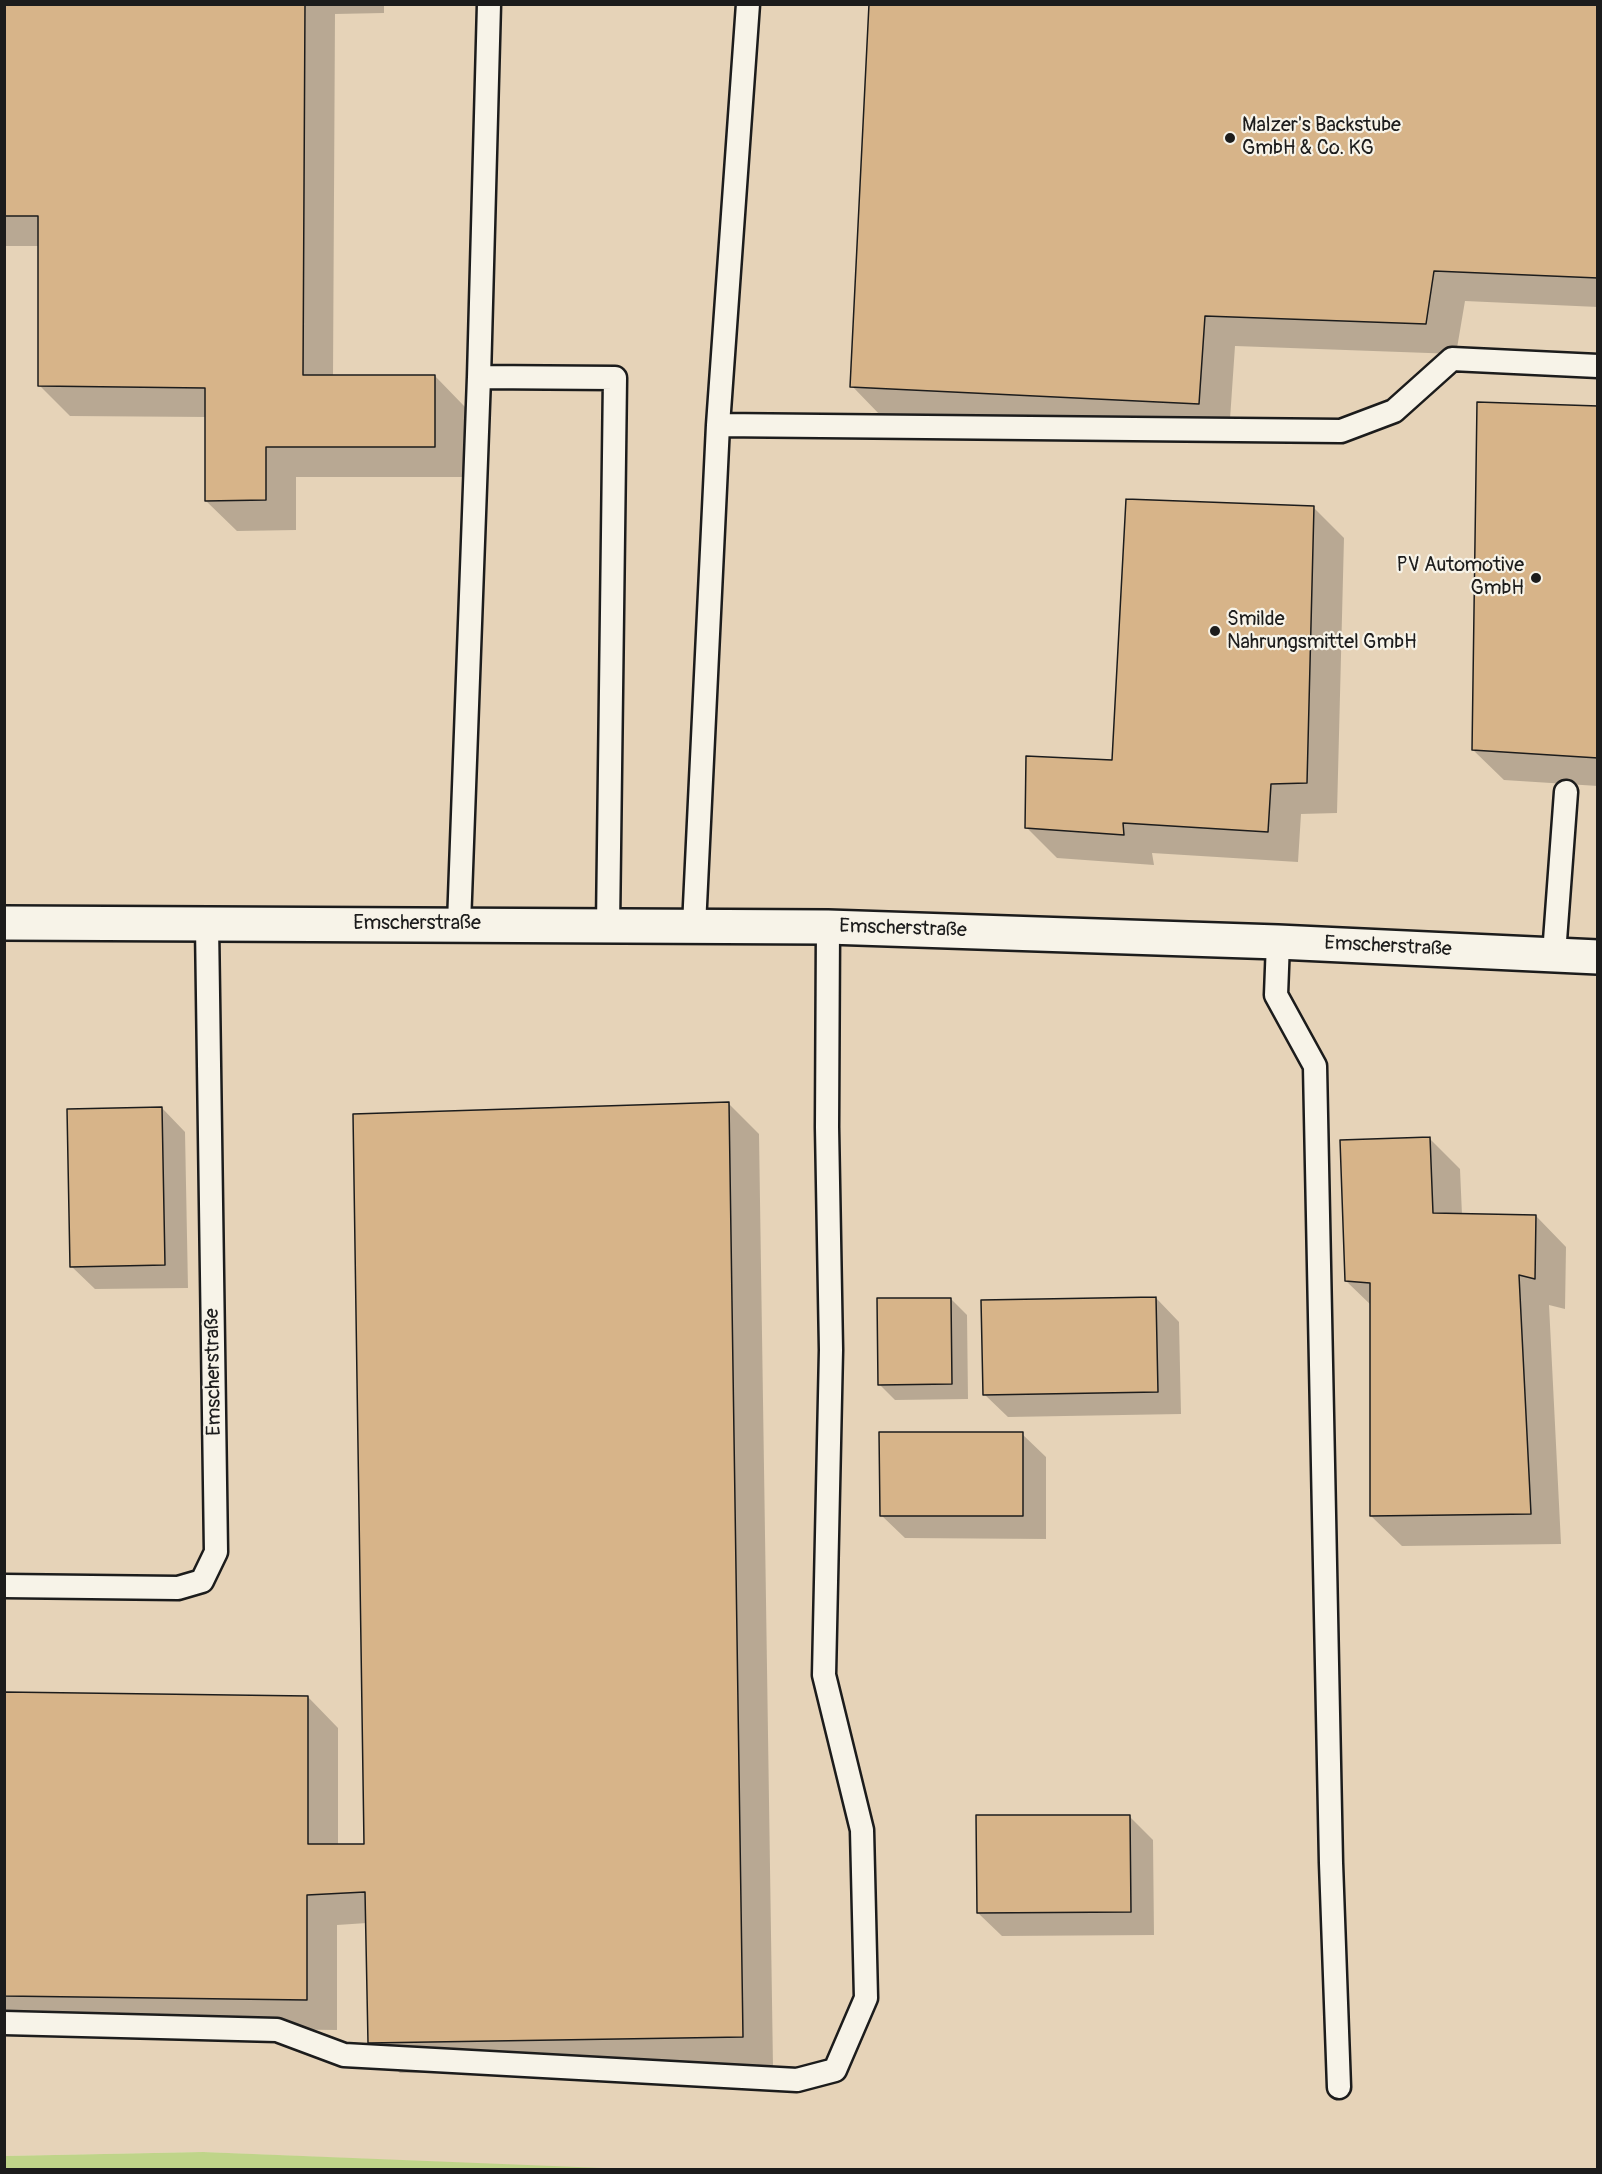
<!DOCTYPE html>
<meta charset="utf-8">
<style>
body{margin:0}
#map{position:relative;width:1602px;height:2174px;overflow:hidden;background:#ede0cc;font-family:Pangolin,sans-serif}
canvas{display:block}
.frame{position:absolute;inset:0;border:6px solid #1c1c1c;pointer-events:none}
</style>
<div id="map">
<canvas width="1602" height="2174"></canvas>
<div class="frame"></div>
</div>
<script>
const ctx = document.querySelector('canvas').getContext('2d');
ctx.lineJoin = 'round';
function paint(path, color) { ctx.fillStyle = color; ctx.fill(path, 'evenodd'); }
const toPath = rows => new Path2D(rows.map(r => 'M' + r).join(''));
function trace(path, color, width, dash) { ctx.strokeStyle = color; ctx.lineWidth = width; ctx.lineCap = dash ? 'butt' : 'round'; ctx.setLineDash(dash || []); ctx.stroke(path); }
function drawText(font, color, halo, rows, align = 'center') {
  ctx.font = font + ' Pangolin,sans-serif'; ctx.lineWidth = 4.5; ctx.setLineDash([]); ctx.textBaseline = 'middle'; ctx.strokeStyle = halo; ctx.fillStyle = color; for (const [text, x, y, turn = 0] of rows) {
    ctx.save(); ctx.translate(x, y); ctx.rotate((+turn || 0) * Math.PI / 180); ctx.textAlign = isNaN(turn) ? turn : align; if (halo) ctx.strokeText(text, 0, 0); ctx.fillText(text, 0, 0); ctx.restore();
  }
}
const built = toPath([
 [4,5,1597,5,1597,2169,627,2170,203,2152,5,2156]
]);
const green = toPath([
 [203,2152,627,2169,5,2169,5,2156]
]);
const shadow = toPath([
 [4,4,384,4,384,13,335,14,333,377,435,376,465,407,465,477,296,477,296,530,237,531,206,501,206,417,70,416,39,385,39,246,4,246],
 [1598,4,1598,307,1465,301,1456,354,1235,346,1229,434,882,417,852,386],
 [1598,408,1598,786,1504,780,1473,750],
 [1313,507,1344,538,1337,813,1301,814,1298,862,1152,853,1154,865,1057,858,1026,827,1113,762],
 [728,1103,759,1134,773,2067,400,2073,369,2043,367,1923,337,1925,337,2030,4,2026,4,1693,308,1697,338,1728,338,1846,366,1846],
 [162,1108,185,1132,188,1288,95,1289,71,1266],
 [1429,1138,1460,1169,1462,1215,1536,1216,1566,1247,1565,1309,1549,1305,1561,1544,1402,1546,1371,1516,1372,1306,1346,1281],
 [1156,1298,1179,1322,1181,1414,1008,1417,984,1394],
 [951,1299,967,1315,968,1399,895,1400,879,1384],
 [1022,1434,1046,1457,1046,1539,905,1538,881,1515],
 [1129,1816,1153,1840,1154,1935,1002,1936,978,1913]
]);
const building = toPath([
 [4,4,305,4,303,375,435,375,435,447,266,447,266,500,205,501,205,388,38,386,38,216,4,216,4,4],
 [869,4,1598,4,1598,278,1434,271,1426,324,1205,316,1199,404,850,387,869,4],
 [1477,402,1598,406,1598,758,1472,750,1477,402],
 [1126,499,1314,506,1307,783,1271,784,1268,832,1123,823,1124,835,1025,828,1026,756,1112,760,1126,499],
 [729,1102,743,2037,368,2043,365,1892,307,1895,307,2000,4,1996,4,1692,308,1696,308,1844,364,1844,353,1114,729,1102],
 [162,1107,165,1265,70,1267,67,1109,162,1107],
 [1430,1137,1433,1213,1536,1215,1535,1279,1519,1275,1531,1514,1370,1516,1370,1283,1345,1281,1340,1140,1430,1137],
 [1156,1297,1158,1392,983,1395,981,1300,1156,1297],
 [877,1298,951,1298,952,1384,878,1385,877,1298],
 [879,1432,1023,1432,1023,1516,880,1516,879,1432],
 [976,1815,1130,1815,1131,1912,977,1913,976,1815]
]);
const lane = toPath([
 [748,4,718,425,1341,431,1394,411,1452,359,1598,366],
 [479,377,489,4],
 [459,924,479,377,615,378,608,926],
 [694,926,718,425],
 [1278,942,1276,995,1315,1066,1331,1863,1339,2087],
 [1554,954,1566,792],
 [4,1586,178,1588,202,1581,216,1552,207,925],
 [4,2023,277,2030,344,2055,797,2080,835,2070,866,1998,862,1830,824,1675,831,1350,827,1127,828,927]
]);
const secondary = toPath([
 [4,923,828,927,1278,942,1598,957]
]);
const markers = [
 [1230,138,6,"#1c1c1c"],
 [1536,578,6,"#1c1c1c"],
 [1215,631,6,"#1c1c1c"]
];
const poiNames = [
 ["Malzer's Backstube",1242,126],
 ["GmbH & Co. KG",1242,149],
 ["PV Automotive",1524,566,"right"],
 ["GmbH",1524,589,"right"],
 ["Smilde",1227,620],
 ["Nahrungsmittel GmbH",1227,643]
];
const streetNames = [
 ["Emscherstraße",417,924],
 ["Emscherstraße",903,929,2],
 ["Emscherstraße",1388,947,3],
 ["Emscherstraße",214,1372,-91]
];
paint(built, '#e6d3b8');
paint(green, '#bfd489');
paint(shadow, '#0003');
paint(building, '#d7b489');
trace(building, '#1c1c1c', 1.5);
trace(lane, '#1c1c1c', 27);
trace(secondary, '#1c1c1c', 38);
trace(lane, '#f7f3e8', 22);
trace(secondary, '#f7f3e8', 33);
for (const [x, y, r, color] of markers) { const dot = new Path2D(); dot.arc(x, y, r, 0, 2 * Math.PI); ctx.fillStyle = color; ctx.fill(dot); trace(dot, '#f7f3e8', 2); }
drawText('20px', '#1c1c1c', '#f7f3e8', poiNames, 'left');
drawText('20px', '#1c1c1c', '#f7f3e8', streetNames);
</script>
